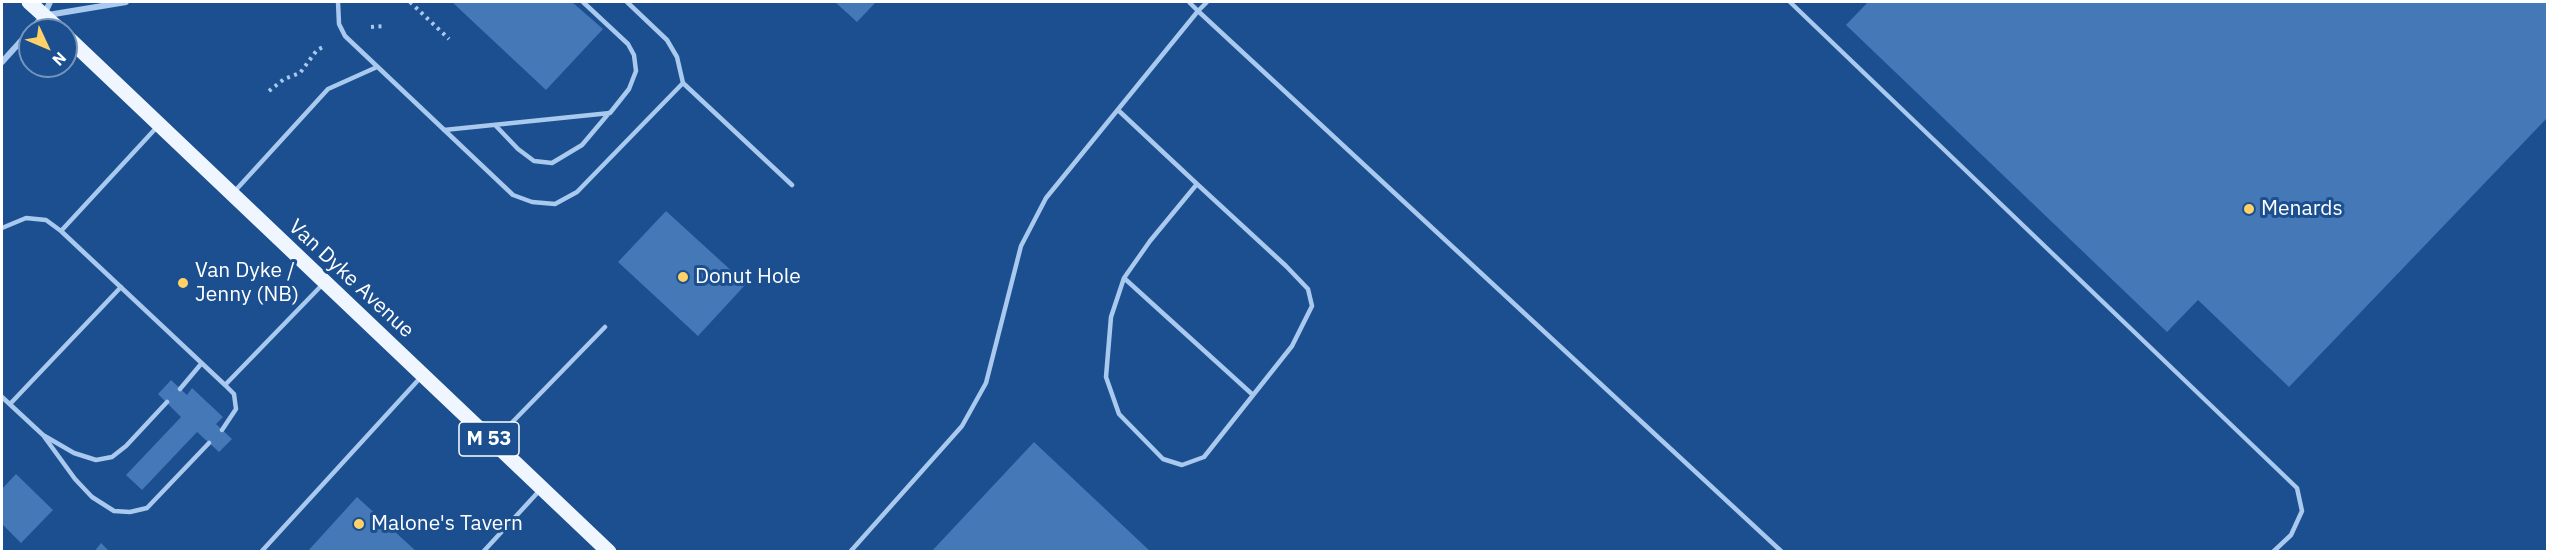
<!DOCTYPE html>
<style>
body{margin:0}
#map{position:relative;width:2549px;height:553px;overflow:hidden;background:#1b4f8f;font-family:"IBM Plex Sans",sans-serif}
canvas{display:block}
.frame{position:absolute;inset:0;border:3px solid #fff;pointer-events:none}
.north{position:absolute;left:18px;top:18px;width:60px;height:60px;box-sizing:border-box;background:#1b4f8f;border:2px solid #7695bc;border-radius:50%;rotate:134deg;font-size:16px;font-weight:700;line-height:24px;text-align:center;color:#fff}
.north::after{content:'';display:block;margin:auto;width:21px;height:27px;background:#ffd166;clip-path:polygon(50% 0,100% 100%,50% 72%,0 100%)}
</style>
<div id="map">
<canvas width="2549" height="553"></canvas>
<div class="frame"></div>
<div class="north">N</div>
</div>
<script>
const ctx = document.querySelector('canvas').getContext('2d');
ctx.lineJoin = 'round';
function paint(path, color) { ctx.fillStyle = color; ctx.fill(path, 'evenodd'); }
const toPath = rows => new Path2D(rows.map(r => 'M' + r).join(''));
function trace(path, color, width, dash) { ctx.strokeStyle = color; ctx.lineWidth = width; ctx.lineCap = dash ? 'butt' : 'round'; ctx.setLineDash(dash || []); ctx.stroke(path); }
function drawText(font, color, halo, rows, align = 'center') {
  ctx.font = font + ' "IBM Plex Sans",sans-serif'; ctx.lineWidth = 6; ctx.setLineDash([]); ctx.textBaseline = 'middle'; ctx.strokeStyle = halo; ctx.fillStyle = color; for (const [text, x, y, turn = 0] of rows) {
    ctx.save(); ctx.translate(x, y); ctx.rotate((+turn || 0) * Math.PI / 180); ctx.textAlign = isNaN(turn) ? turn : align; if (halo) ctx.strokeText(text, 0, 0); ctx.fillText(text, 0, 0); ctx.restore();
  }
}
const building = toPath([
 [452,2,572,2,603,29,546,90],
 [835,2,876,2,857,22],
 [1868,2,2548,2,2548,117,2289,387,2198,300,2167,332,1846,25],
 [666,211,746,284,698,336,618,262],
 [171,380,187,395,192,388,223,417,216,424,232,439,219,452,197,432,142,490,126,475,181,417,158,394],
 [1034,442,1151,552,931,552],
 [16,474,53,510,21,543,2,524,2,489],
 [357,497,417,552,307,552],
 [101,543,110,552,94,552]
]);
const path = toPath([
 [410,2,449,39],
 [371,27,385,26],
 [269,91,284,79,300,73,317,50,325,46]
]);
const lane = toPath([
 [338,2,339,24,345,36,513,195,532,202,555,204,577,192,683,83,677,57,667,40,627,2],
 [1207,2,1198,11,1782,552],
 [1790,2,2297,488,2302,511,2291,535,2273,552],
 [683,83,792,185],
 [1118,110,1197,184,1286,266,1308,289,1312,306,1292,346,1204,457,1182,465,1163,459,1119,414,1106,377,1111,317,1124,278,1150,241,1197,184],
 [496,126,518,149,534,161,552,163,582,145,609,113],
 [444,130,610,113,629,89,636,71,634,55,628,44,583,2],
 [234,192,328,89,377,67],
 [2,228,26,218,46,220,61,231,225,385,322,285],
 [61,231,157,127],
 [1124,278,1253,395],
 [180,389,201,364],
 [2,397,43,435,74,453,96,460,112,457,126,446,167,402],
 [10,404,121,287],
 [222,430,236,409,234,394,225,385],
 [43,435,75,479,92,497,114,511,130,512,147,508,209,443],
 [495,440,605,327],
 [261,552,421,377],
 [483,552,540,490],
 [850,552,962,426,986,383,1021,246,1046,198,1198,11,1189,2]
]);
const street = toPath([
 [48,15,126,2],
 [31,30,44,15,50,2],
 [2,62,30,31]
]);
const primary = toPath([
 [29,2,60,30],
 [66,36,609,552]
]);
const markers = [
 [2249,209,6,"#ffd166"],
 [683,277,6,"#ffd166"],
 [183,283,6,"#ffd166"],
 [359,524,6,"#ffd166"]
];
const shields = [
 [489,439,60]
];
const shieldNames = [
 ["M 53",489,439]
];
const poiNames = [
 ["Menards",2261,209],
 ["Van Dyke /",195,271],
 ["Jenny (NB)",195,295],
 ["Donut Hole",695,277],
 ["Malone's Tavern",371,524]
];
const streetNames = [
 ["Van Dyke Avenue",351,279,43]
];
paint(building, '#4478b7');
trace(path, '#a9c9ee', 4, [3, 4.5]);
trace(lane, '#a9c9ee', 4.5);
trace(street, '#a9c9ee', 6);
trace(primary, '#f0f6ff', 15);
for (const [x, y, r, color] of markers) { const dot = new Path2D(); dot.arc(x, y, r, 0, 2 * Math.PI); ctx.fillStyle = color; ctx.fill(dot); trace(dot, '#1b4f8f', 2); }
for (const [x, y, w] of shields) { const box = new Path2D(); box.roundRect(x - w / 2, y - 17, w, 34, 4.5); ctx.fillStyle = '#1b4f8f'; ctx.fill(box); trace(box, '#fff', 1.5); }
drawText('bold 20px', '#fff', null, shieldNames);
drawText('21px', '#fff', '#1b4f8f', poiNames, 'left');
drawText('21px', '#fff', '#1b4f8f', streetNames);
</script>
